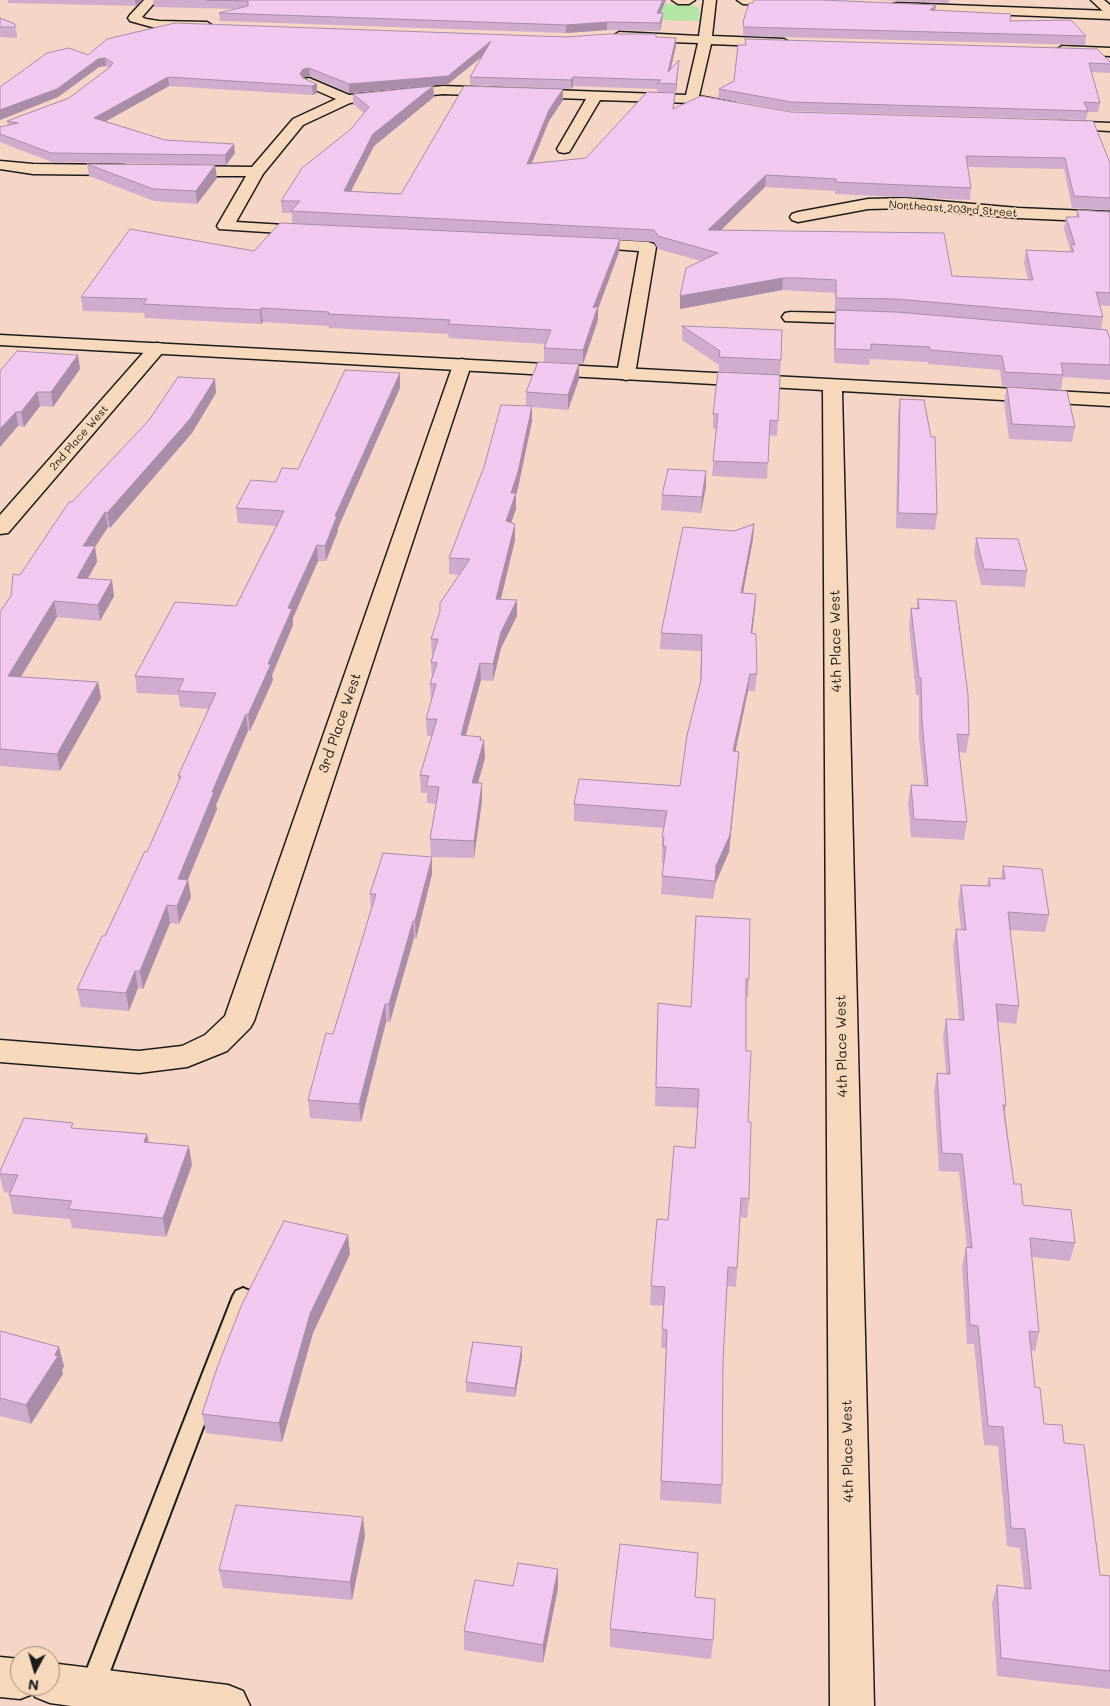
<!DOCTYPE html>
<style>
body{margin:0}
#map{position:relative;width:1110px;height:1706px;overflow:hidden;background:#f5d5c6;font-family:Mali,sans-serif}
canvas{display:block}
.north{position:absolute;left:10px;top:1646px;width:50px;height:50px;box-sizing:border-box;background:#f6d8bc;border:1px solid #9f8d7c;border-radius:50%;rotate:186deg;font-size:14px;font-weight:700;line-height:20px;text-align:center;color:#1c1c1c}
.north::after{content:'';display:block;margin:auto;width:18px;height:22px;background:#1c1c1c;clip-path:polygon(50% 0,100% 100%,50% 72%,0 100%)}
</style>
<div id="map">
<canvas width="1110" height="1706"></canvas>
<div class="north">N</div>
</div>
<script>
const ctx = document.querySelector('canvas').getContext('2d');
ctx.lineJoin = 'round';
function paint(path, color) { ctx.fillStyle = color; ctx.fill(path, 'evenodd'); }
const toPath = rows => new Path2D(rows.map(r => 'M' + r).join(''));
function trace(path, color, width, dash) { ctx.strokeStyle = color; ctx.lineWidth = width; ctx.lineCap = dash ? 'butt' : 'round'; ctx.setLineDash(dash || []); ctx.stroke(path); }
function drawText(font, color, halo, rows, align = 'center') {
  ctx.font = font + ' Mali,sans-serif'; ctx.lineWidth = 4; ctx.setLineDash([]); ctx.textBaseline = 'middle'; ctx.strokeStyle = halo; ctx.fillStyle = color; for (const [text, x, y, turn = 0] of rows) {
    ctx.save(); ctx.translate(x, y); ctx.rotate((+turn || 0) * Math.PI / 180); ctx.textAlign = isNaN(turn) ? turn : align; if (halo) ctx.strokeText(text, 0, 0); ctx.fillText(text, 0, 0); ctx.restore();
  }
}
const green = toPath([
 [637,3,691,5,699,8,699,21,631,19]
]);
const lane = toPath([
 [243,1288,250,1291,253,1296,104,1687,100,1695,92,1698,84,1695,80,1687,233,1296,236,1291,243,1288]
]);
const street = toPath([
 [144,0,157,0,142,17,146,19,159,21,207,22,213,26,207,30,159,29,130,21,128,18,130,15,144,0],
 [672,0,695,0,689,4,678,4,672,0],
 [704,0,716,0,712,36,784,39,790,43,784,47,711,44,699,96,735,103,737,106,735,109,730,110,692,103,600,100,571,149,569,152,564,153,559,152,557,149,586,99,443,94,350,103,303,125,263,174,236,222,317,227,319,230,317,233,311,235,219,229,217,226,246,176,180,176,175,174,172,171,175,168,180,166,252,167,293,119,336,99,304,85,302,82,304,79,309,78,349,95,443,86,686,95,698,43,619,40,613,36,619,32,699,36,704,0],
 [737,0,796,0,797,2,791,6,743,4,737,0],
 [897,3,1110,11,1110,19,893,10,891,7,893,4,897,3],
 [1062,46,1110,48,1110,56,1057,53,1056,50,1062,46],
 [1059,121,1110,123,1110,131,1054,128,1052,125,1054,122,1059,121],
 [0,161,33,164,124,165,129,167,132,170,129,173,124,175,33,174,0,169,0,161],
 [905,198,1018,208,1110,212,1110,222,1018,218,905,208,868,209,798,222,792,220,790,217,792,214,798,212,868,199,905,198],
 [581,238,648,242,654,244,656,247,635,374,633,378,626,380,619,378,617,374,639,251,575,246,573,243,575,240,581,238],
 [791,312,872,314,878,315,881,319,878,323,872,324,785,321,782,317,785,313,791,312],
 [157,343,163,344,166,348,163,352,8,533,0,534,0,515,151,344,157,343],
 [462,359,469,361,471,365,254,1021,250,1028,227,1051,187,1067,139,1073,0,1062,0,1040,139,1051,182,1046,205,1035,225,1016,453,365,455,361,462,359]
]);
const secondary = toPath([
 [1091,0,1104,0,1110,5,1110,15,1106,14,1091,0],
 [0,335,1110,394,1110,406,842,391,874,1706,830,1706,823,390,0,345,0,335],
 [0,1657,20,1659,20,1686,50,1686,50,1663,228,1685,243,1691,250,1706,71,1706,50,1703,35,1697,33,1694,20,1699,0,1697,0,1657]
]);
const wall = toPath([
 [8,0,142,0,136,6,8,3],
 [153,0,666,0,660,13,662,21,660,31,607,30,566,33,220,21,219,13,237,9,154,7],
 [879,0,950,0,947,3],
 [753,3,936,5,935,10,1010,21,1086,36,1085,45,743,36,743,22],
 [0,18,15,24,17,35,17,38,0,37],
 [566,37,676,38,676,46,671,69,679,60,676,93,657,92,657,89,573,86,571,89,470,85,470,77,482,57,448,84,349,93,310,76,304,77,303,78,317,84,317,93,313,95,169,86,105,121,165,140,235,153,226,165,52,162,0,142,0,127,8,125,7,121,69,98,109,68,106,66,99,67,58,97,0,120,0,87,88,55],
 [745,39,1110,62,1110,73,1091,72,1100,103,1098,112,1088,112,1086,120,790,111,718,98,719,89,734,81,745,45],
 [433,86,434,97,374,146,351,191,401,194,563,89,563,100,549,121,532,163,586,158,675,93,674,109,791,112,1110,163,1110,210,1072,208,1064,169,968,167,971,188,970,200,835,194,835,191,765,187,720,230,952,276,1028,280,1024,263,1026,250,1070,252,1070,249,1064,229,1066,217,1076,217,1077,210,1110,212,1110,306,1100,305,1103,317,1101,330,1110,339,1110,380,1063,377,1061,390,1002,386,1000,370,928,364,928,362,870,359,869,365,834,363,834,324,836,311,835,311,835,293,782,290,680,309,680,296,701,261,658,249,654,242,620,240,619,252,598,309,598,320,583,364,544,362,544,348,545,344,449,338,448,334,329,328,328,326,263,322,261,324,145,318,144,313,83,311,81,297,254,251,292,223,292,213,282,213,281,201,351,129,364,113,353,104,353,94],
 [87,164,217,178,197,204,154,201,89,176],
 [682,326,781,360,780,375,719,371,719,365,682,340],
 [78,355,80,369,53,407,40,406,24,427,18,426,0,447,0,371],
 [579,364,579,379,568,410,532,407,532,421,518,488,516,495,516,509,511,523,515,524,515,540,501,599,517,600,517,616,501,648,493,681,481,680,466,736,481,740,485,758,478,783,482,801,474,858,431,857,430,839,436,804,427,803,427,793,421,793,420,775,432,736,427,736,426,719,431,701,430,684,432,679,431,662,433,655,432,655,431,639,459,575,449,574,449,558,526,406,526,392],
 [400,373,400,388,338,528,338,531,326,561,318,561,293,618,293,625,272,675,273,680,250,731,248,731,216,805,217,809,188,880,191,897,179,924,170,923,143,989,138,988,129,1011,81,1007,77,989,147,852,179,781,178,776,209,709,180,707,178,695,137,693,135,676,236,606,276,526,238,523,236,508,298,469],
 [1007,387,1075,427,1072,442,1009,439,1004,402],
 [216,393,192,433,110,528,108,527,95,547,97,562,88,578,114,596,100,621,57,617,21,677,98,682,101,698,60,771,0,766,0,612,11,596,20,575,72,502],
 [900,399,937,514,935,530,896,528,898,414],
 [713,414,778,421,777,436,769,435,767,479,712,476,716,429,713,428],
 [706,486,701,513,661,510,662,495],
 [754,524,753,539,743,593,756,594,752,633,757,674,755,691,748,691,735,751,738,769,729,852,715,884,713,899,661,894,662,876,664,863,662,863,662,837,664,828,574,821,574,804,680,786,700,682,701,651,660,649,661,633,734,531],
 [976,538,1027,571,1025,587,981,585,974,554],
 [918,599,969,735,966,753,959,752,967,822,964,840,911,837,908,802,911,785,924,785,919,738,919,695,916,695,909,625,911,608,916,609],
 [1003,866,1049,915,1045,932,1010,930,1019,1006,1016,1024,998,1022,1006,1105,1005,1113,1014,1184,1023,1205,1075,1243,1070,1261,1032,1257,1039,1332,1035,1351,1031,1350,1035,1387,1044,1424,1064,1443,1100,1575,1110,1576,1110,1689,997,1676,992,1603,997,1585,1024,1588,1020,1548,1007,1546,998,1446,984,1445,974,1344,967,1344,962,1266,966,1247,967,1247,959,1172,939,1171,934,1091,937,1073,946,1073,943,1037,946,1019,959,1020,953,947,956,929,961,929,958,903,961,885,987,886,989,878,1001,878],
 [432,874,416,939,414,938,390,1022,386,1022,361,1122,310,1118,308,1100,333,1034,371,909,370,894],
 [696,916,749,979,748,997,746,997,746,1051,748,1122,749,1199,747,1218,740,1217,736,1287,727,1286,723,1361,722,1485,721,1504,660,1500,666,1348,661,1348,663,1306,650,1305,651,1286,668,1220,695,1148,698,1108,655,1106,657,1022,691,1007],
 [74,1128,147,1134,149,1143,192,1165,166,1237,72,1228,70,1219,13,1214,9,1195,10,1193,4,1192,0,1177,0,1171],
 [350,1254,313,1333,282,1442,206,1433,202,1414],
 [0,1331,64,1366,62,1370,63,1374,31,1424,0,1416],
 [522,1357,515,1397,466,1392,466,1382],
 [365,1536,352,1600,223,1588,219,1570],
 [558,1569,558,1588,543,1663,464,1650,464,1631],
 [695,1597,713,1640,711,1659,610,1647,610,1629]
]);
const shadedWall = toPath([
 [135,0,142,0,136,6],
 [663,0,666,0,657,21,657,13],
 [936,5,934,14,930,10],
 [663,13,662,21,660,31,660,23],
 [607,22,607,30,566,33,566,25],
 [676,38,676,46,668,80,668,72],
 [491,41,491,49,448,84,349,93,349,84],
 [105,58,106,66,99,67,58,97,0,120,0,110,98,59],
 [679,60,678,69,676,93,676,84],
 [309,68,310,76,304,77,300,83,300,74,303,69],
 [168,77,169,86,96,127,94,118],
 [573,77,573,86,571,89,571,80],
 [317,84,317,93,313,95,312,86],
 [433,86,434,97,374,146,345,203,344,191,373,134],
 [563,89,563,100,549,121,527,175,527,164,549,110],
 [234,144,235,153,226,165,225,155],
 [215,165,217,178,197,204,196,191],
 [766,175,765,187,708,243,708,230],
 [620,239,619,252,598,309,598,320,583,364,583,350,593,308],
 [783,278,782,290,680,309,680,296],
 [261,308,263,322,261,324,260,310],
 [78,355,80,369,53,407,51,392],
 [579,364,579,379,568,410,568,395],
 [400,373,400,388,338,528,338,531,326,561,325,546,335,516],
 [215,379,216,393,192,433,110,528,107,513],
 [37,392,40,406,24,427,21,412],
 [532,406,532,421,518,488,516,495,516,509,506,537,506,521,511,493],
 [16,412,18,426,0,447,0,429],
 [706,471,706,486,701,513,702,497],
 [105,512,108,527,95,547,97,562,79,594,77,578,83,546],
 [515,524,515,540,497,615,496,599],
 [754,524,753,539,740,609,741,593],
 [317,545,318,561,293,618,293,625,272,675,273,680,250,731,248,715,288,608],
 [112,580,114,596,100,621,98,605],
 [756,594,755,610,750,650,751,633],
 [517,600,517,616,501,648,493,681,493,664,501,632],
 [54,601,57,617,11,693,8,676],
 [480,663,481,680,461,752,461,735],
 [750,674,748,691,732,768,733,751],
 [98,682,101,698,60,771,57,754],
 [246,714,248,731,216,805,217,809,181,896,178,879,212,792],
 [481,737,481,750,484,740,485,758,473,800,472,783],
 [739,752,729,852,715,884,713,899,716,866],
 [482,783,482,801,474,858,474,841],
 [432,857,432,874,416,939,415,921],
 [188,880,191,897,179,924,177,906],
 [167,905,170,923,143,989,140,971],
 [413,921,414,938,390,1022,389,1004],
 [135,971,138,988,129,1011,126,993],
 [385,1004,386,1022,361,1122,359,1104],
 [147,1134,150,1153,144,1142],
 [189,1146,192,1165,166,1237,163,1218],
 [348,1235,350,1254,313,1333,282,1442,279,1423,310,1314],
 [59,1347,64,1366,62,1370,63,1374,31,1424,26,1405],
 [522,1347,522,1357,515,1397,515,1388],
 [363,1517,365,1536,352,1600,350,1582],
 [558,1569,558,1588,543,1663,543,1645]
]);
const building = toPath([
 [206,0,663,0,657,13,663,13,660,23,607,22,566,25,219,13,248,6,248,1,206,0],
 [754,0,823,0,936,5,930,10,1011,14,1010,21,1071,20,1086,36,744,27,743,22,749,3,753,3,754,0],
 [0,18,15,24,15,27,0,27,0,18],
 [175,23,566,37,607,34,656,34,656,37,676,38,668,72,679,60,676,84,657,83,661,80,573,77,571,80,470,77,491,41,448,76,349,84,309,68,303,69,300,74,303,78,317,84,312,86,168,77,94,118,165,140,234,144,225,155,51,153,0,134,0,127,18,123,7,121,69,98,110,67,113,63,105,58,98,59,57,89,0,110,0,87,47,53,69,48,88,55,107,39,175,23],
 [745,39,1097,49,1110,62,1110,64,1089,63,1100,103,1084,102,1088,111,791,102,719,89,734,81,738,45,746,45,745,39],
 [433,86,373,134,344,191,401,194,464,86,563,89,549,110,527,164,586,158,647,92,675,93,673,109,701,96,791,112,1093,121,1110,163,1110,198,1074,196,1065,158,966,156,971,188,836,182,836,179,766,175,708,230,944,233,952,276,1033,280,1026,250,1074,252,1071,245,1075,245,1066,217,1079,217,1077,210,1110,212,1110,293,1096,292,1103,317,896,299,836,298,836,280,799,278,783,278,680,296,686,268,718,253,658,236,654,230,291,211,300,201,281,201,302,168,351,129,369,107,353,94,433,86],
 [87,164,215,165,196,191,153,189,87,164],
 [280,223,620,239,593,308,598,306,583,350,544,348,551,330,448,324,450,320,328,314,329,312,261,308,260,310,143,304,147,299,81,297,130,229,254,251,280,223],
 [836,310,896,312,1107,330,1110,339,1110,365,1061,363,1063,375,1005,372,1002,356,930,350,930,347,871,344,871,350,835,349,836,310],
 [682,326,782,330,781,360,719,357,720,351,682,326],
 [17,351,78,355,51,392,37,392,21,412,16,412,0,429,0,371,17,351],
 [538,362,579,364,568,395,526,392,538,362],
 [345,370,400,373,335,516,337,516,325,546,317,545,288,608,292,609,268,664,271,664,248,715,246,714,212,792,214,792,178,879,188,880,177,906,167,905,140,971,135,971,126,993,77,989,102,936,105,936,145,851,147,852,181,776,178,776,216,693,178,691,184,679,135,676,175,602,236,606,284,511,236,508,251,480,276,482,282,468,298,469,345,370],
 [718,372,780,375,778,421,770,420,768,463,713,461,718,414,713,414,718,372],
 [178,377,215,379,190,419,107,513,105,512,83,546,95,546,77,578,112,580,98,605,54,601,8,676,98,682,57,754,0,749,0,612,11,596,13,574,20,575,69,502,72,502,149,420,178,377],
 [1007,387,1067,391,1075,427,1012,424,1007,387],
 [900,399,924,400,931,437,935,437,937,514,898,513,900,399],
 [501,405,532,406,518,472,511,493,516,493,506,521,515,524,496,599,517,600,501,632,493,664,480,663,461,735,481,737,480,740,484,740,472,783,482,783,474,841,430,839,439,787,426,786,429,776,420,775,437,719,426,719,436,684,430,684,437,663,431,662,438,639,431,639,440,611,440,603,470,559,449,558,484,467,501,405],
 [668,469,706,471,702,497,662,495,668,469],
 [754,524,741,593,756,594,751,633,756,634,757,674,750,674,733,751,739,752,730,835,716,866,715,881,662,876,666,846,663,846,664,837,662,837,667,811,574,804,579,779,680,786,687,735,701,680,702,635,661,633,683,527,734,531,754,524],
 [976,538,1018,539,1027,571,984,569,976,538],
 [918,599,956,601,968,695,969,735,957,734,967,822,914,819,911,785,928,786,922,721,921,678,919,678,911,608,919,609,918,599],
 [383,853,432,857,415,921,413,921,389,1004,385,1004,359,1104,308,1100,326,1033,333,1034,376,894,370,894,383,853],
 [1003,866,1042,869,1049,915,1008,912,1019,1006,996,1004,1006,1105,1003,1105,1014,1184,1021,1184,1023,1205,1071,1210,1075,1243,1030,1238,1039,1332,1029,1331,1035,1387,1040,1388,1044,1424,1062,1425,1064,1443,1084,1445,1100,1575,1110,1576,1110,1671,1001,1658,997,1585,1031,1589,1025,1529,1011,1528,1003,1427,988,1426,978,1326,970,1325,966,1247,972,1248,962,1154,942,1153,937,1073,950,1074,946,1019,964,1020,956,929,966,930,961,885,990,886,989,878,1005,879,1003,866],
 [696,916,750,919,749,979,746,979,746,1051,751,1051,748,1122,751,1122,749,1199,741,1198,737,1268,728,1267,723,1361,722,1485,661,1481,667,1330,662,1329,665,1287,651,1286,657,1219,668,1220,674,1146,695,1148,699,1089,656,1087,658,1003,691,1007,696,916],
 [24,1118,73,1123,71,1128,147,1134,144,1142,189,1146,163,1218,68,1209,72,1201,9,1195,18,1175,0,1174,0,1171,24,1118],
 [284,1221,348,1235,310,1314,279,1423,202,1414,217,1368,242,1304,284,1221],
 [0,1331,59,1347,55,1355,58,1356,26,1405,0,1398,0,1331],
 [473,1342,522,1347,515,1388,466,1382,473,1342],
 [236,1505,363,1517,350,1582,219,1570,236,1505],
 [620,1544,698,1553,695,1597,715,1599,713,1640,610,1629,620,1544],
 [518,1563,558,1569,543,1645,464,1631,475,1580,513,1586,518,1563]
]);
const farStreetnames = [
 ["Northeast 203rd Street",953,209,4],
 ["2nd Place West",79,438,-49]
];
const streetNames = [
 ["4th Place West",836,641,-91],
 ["3rd Place West",340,723,-71],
 ["4th Place West",842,1046,-91],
 ["4th Place West",848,1451,-91]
];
paint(green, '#b3e5a5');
trace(lane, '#1c1c1c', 4);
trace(street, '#1c1c1c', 3);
trace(secondary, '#1c1c1c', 3);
paint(lane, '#f6d8bc');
paint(street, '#f6d8bc');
paint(secondary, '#f6d8bc');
paint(wall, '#cfacce');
paint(shadedWall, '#a98ca7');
paint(building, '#f1c8ef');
trace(building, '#a98ca7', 1);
drawText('11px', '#1c1c1c', '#f6d8bc', farStreetnames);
drawText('14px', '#1c1c1c', '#f6d8bc', streetNames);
</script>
